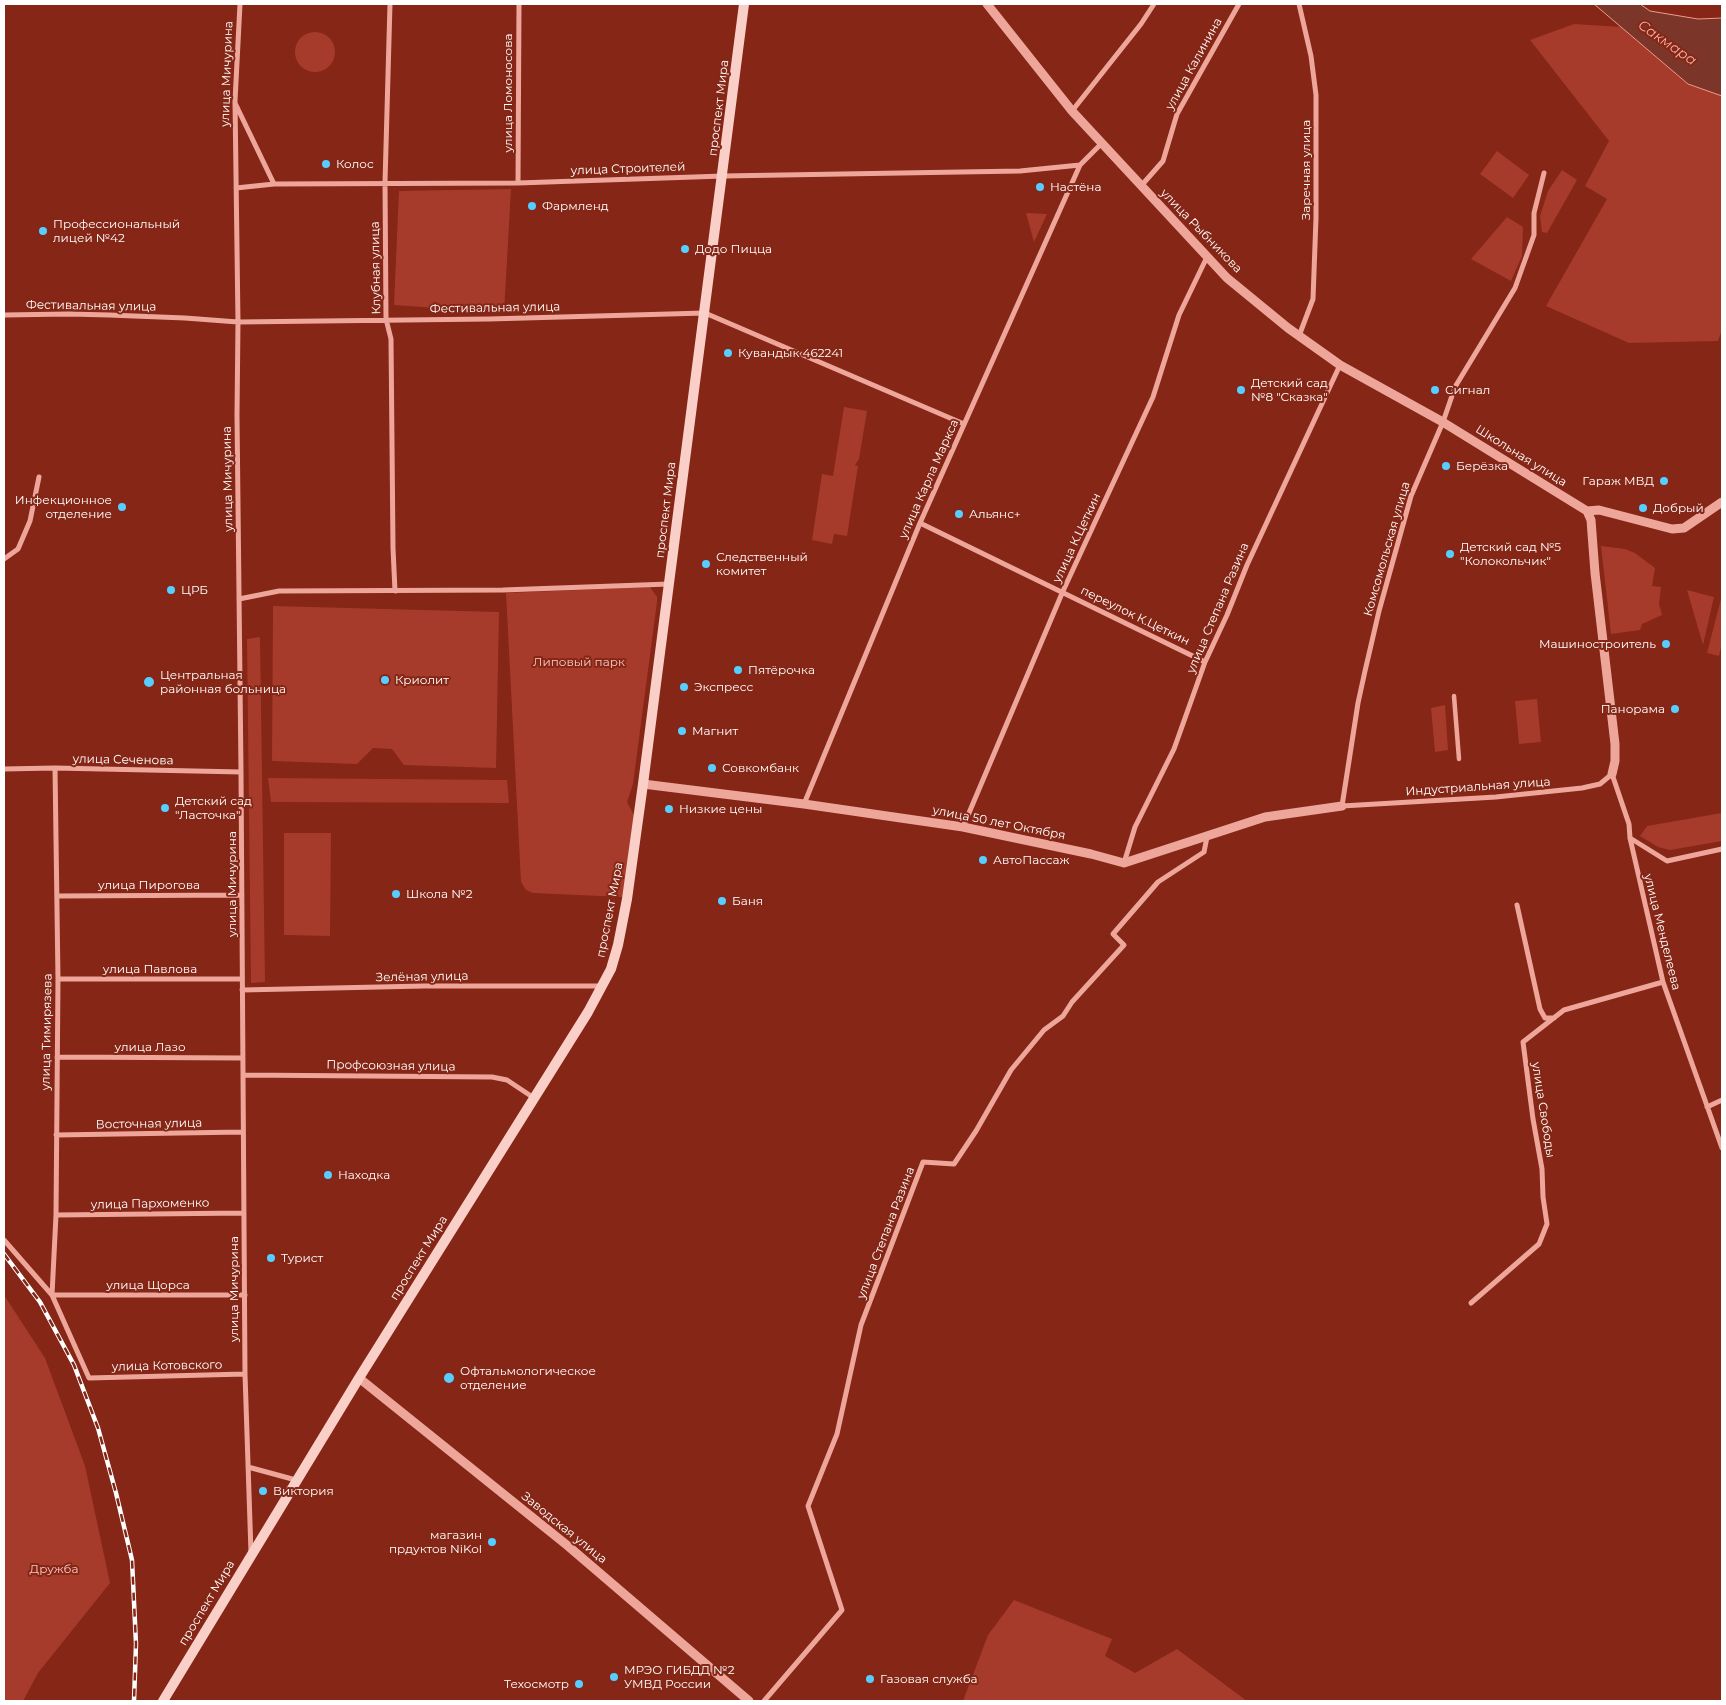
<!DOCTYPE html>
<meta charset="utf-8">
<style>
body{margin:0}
#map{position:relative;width:1726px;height:1705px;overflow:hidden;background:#852616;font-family:Montserrat,sans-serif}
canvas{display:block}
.frame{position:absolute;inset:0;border:5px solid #fff;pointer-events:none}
</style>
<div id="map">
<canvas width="1726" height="1705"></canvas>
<div class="frame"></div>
</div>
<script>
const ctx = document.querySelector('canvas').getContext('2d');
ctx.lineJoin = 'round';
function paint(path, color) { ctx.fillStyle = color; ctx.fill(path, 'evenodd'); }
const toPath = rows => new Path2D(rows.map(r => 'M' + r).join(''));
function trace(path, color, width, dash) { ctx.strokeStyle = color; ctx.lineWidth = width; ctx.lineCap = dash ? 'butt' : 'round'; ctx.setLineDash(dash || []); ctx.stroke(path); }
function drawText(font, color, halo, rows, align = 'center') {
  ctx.font = font + ' Montserrat,sans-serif'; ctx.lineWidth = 4; ctx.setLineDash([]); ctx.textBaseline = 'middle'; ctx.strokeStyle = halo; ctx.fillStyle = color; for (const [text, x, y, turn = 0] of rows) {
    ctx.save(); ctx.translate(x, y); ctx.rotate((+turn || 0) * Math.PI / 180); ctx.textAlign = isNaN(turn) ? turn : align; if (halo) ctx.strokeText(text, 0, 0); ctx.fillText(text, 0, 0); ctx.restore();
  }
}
const green = toPath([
 [1574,24,1622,27,1688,84,1722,96,1722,330,1718,341,1629,343,1546,306,1607,199,1585,186,1609,141,1530,40],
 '295 52a20 20 0 1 1 40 0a20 20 0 1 1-40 0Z',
 [1497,151,1529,175,1513,198,1480,174],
 [1562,170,1577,180,1547,233,1542,232,1540,216,1548,191],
 [511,189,504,313,394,305,399,191],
 [1026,213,1047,214,1034,242],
 [1507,217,1523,227,1522,256,1511,281,1471,259],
 [844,407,867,411,859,459,855,465,858,466,847,536,834,534,832,544,812,540,822,474,833,476],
 [1601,546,1625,549,1635,553,1655,568,1652,586,1661,587,1659,604,1662,615,1642,624,1640,630,1611,634],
 [650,587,657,597,657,602,633,784,627,802,635,817,623,897,533,893,526,890,521,882,506,593],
 [1687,590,1714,597,1703,645],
 [1721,599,1722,599,1722,643,1719,656,1707,653],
 [273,606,499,612,496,768,404,765,392,749,373,748,357,764,272,761],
 [260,637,265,982,251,983,247,639],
 [1537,699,1541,742,1519,744,1515,701],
 [1445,705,1448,750,1435,752,1431,708],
 [268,778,507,780,509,803,271,802],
 [1722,813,1722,841,1670,850,1658,847,1640,836,1647,826],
 [284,833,331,833,330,936,284,935],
 [4,1295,45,1358,85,1466,110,1583,38,1673,23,1701,4,1701],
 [1014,1600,1112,1639,1105,1656,1135,1673,1177,1649,1247,1701,963,1701,988,1635]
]);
const water = toPath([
 [1594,4,1640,4,1650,11,1698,19,1722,18,1722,96,1688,84,1594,4]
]);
const pedestrian = toPath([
 [1454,696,1459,759]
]);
const minor = toPath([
 [240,4,235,101,238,322,237,415,241,772,245,1374,251,1553],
 [390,4,385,182,386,319,391,339,393,548,395,591],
 [235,103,274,184],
 [1072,111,1141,24,1154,4],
 [1544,173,1534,213,1534,235,1515,288,1455,387,1443,422,1411,496,1379,611,1365,671,1358,703,1342,806,1496,797,1582,788,1600,784,1612,774,1629,824,1630,838,1663,982,1722,1148],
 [518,183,519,4],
 [1141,186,1163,161,1177,114,1239,4],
 [236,188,274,184,518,183,723,176,1020,171,1080,165,1102,143],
 [4,315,69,314,109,315,185,318,238,322,489,319,705,313,964,424],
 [1299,336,1313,299,1316,218,1316,95,1311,56,1299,4],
 [920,523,1205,662],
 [4,559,18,549,30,521,39,477],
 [239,599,279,591,503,590,669,584],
 [4,769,55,768,241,772],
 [804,804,920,523,1080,165],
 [963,827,1063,591,1153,397,1179,315,1207,257],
 [1630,838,1667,861,1722,849],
 [1124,863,1135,827,1174,749,1205,662,1227,615,1247,565,1340,365],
 [57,896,242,895],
 [1517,905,1540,1009,1545,1018,1554,1018],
 [58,979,242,979],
 [242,990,424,986,601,986],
 [57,1057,242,1058],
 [243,1075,492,1077,507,1080,534,1098],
 [1707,1107,1722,1100],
 [56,1135,243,1132],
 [56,1215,244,1213],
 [4,1240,52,1295,89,1378,245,1374],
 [52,1295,56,1215,58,979,55,768],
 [52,1295,245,1295],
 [1471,1303,1539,1244,1547,1224,1543,1197,1542,1169,1533,1119,1523,1042,1564,1010,1663,982],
 [248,1467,296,1480],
 [764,1701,842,1610,808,1506,837,1434,861,1325,923,1162,954,1164,976,1131,1011,1070,1044,1030,1063,1016,1072,1002,1124,945,1113,934,1158,882,1204,852,1207,837]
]);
const tertiary = toPath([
 [987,4,1072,111,1227,278,1288,328,1340,365,1441,421,1587,511,1591,520,1595,573,1615,744,1615,761,1612,774],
 [1587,511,1599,510,1672,529,1684,528,1722,502],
 [643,784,804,804,963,827,1091,854,1124,863,1265,817,1342,806],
 [359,1378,568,1546,749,1701]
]);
const secondary = toPath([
 [163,1701,359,1378,588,1012,611,969,618,945,627,899,643,784,744,4]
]);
const rail = toPath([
 [4,1254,40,1302,74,1365,98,1428,116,1493,132,1560,136,1644,134,1701]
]);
const markers = [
 [326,164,5,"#57ceff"],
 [1040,187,5,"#57ceff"],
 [532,206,5,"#57ceff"],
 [43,231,5,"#57ceff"],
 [685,249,5,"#57ceff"],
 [728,353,5,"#57ceff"],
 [1241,390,5,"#57ceff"],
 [1435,390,5,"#57ceff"],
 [1446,466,5,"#57ceff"],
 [1664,481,5,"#57ceff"],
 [122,507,5,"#57ceff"],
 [1643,508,5,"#57ceff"],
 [959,514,5,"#57ceff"],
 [1450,554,5,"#57ceff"],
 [706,564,5,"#57ceff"],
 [171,590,5,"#57ceff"],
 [1666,644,5,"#57ceff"],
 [738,670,5,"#57ceff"],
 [385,680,5,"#57ceff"],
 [149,682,6,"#57ceff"],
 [684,687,5,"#57ceff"],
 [1675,709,5,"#57ceff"],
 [682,731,5,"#57ceff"],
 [712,768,5,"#57ceff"],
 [165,808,5,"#57ceff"],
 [669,809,5,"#57ceff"],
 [983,860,5,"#57ceff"],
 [396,894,5,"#57ceff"],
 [722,901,5,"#57ceff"],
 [328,1175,5,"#57ceff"],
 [271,1258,5,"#57ceff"],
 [449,1378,6,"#57ceff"],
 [263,1491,5,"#57ceff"],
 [492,1542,5,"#57ceff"],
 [614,1677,5,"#57ceff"],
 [870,1679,5,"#57ceff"],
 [579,1684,5,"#57ceff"]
];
const streetNames = [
 ["улица Калинина",1194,64,-61],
 ["улица Мичурина",227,74,-88],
 ["улица Ломоносова",508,93,-90],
 ["проспект Мира",719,108,-83],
 ["улица Строителей",628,169,-2],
 ["Заречная улица",1306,170,-90],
 ["улица Рыбникова",1201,231,46],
 ["Клубная улица",376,268,-91],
 ["Фестивальная улица",91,306,1],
 ["Фестивальная улица",495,308,-1],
 ["Школьная улица",1521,456,32],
 ["улица Мичурина",228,479,-91],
 ["улица Карла Маркса",929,479,-66],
 ["проспект Мира",666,510,-83],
 ["улица К.Цеткин",1077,538,-65],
 ["Комсомольская улица",1387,549,-74],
 ["улица Степана Разина",1218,608,-67],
 ["переулок К.Цеткин",1135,616,26],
 ["улица Сеченова",123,760,1],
 ["Индустриальная улица",1478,787,-4],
 ["улица 50 лет Октября",999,823,11],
 ["улица Мичурина",232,884,-90],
 ["улица Пирогова",149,885],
 ["проспект Мира",610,910,-79],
 ["улица Менделеева",1662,932,76],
 ["улица Павлова",150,969],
 ["Зелёная улица",422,977,-1],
 ["улица Тимирязева",47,1032,-89],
 ["улица Лазо",150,1047],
 ["Профсоюзная улица",391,1066,1],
 ["улица Свободы",1543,1110,81],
 ["Восточная улица",149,1124,-1],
 ["улица Пархоменко",150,1204,-1],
 ["улица Степана Разина",886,1233,-69],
 ["проспект Мира",419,1258,-58],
 ["улица Щорса",148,1285],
 ["улица Мичурина",234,1289,-90],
 ["улица Котовского",167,1366,-1],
 ["Заводская улица",564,1528,39],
 ["проспект Мира",207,1603,-59]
];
const poiNames = [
 ["Колос",336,164],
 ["Настёна",1050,187],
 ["Фармленд",542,206],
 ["Профессиональный",53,224],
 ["лицей №42",53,238],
 ["Додо Пицца",695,249],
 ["Кувандык 462241",738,353],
 ["Детский сад",1251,383],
 ["№8 \"Сказка\"",1251,397],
 ["Сигнал",1445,390],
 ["Берёзка",1456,466],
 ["Гараж МВД",1654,481,"right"],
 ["Инфекционное",112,500,"right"],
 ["отделение",112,514,"right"],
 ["Добрый",1653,508],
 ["Альянс+",969,514],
 ["Детский сад №5",1460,547],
 ["\"Колокольчик\"",1460,561],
 ["Следственный",716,557],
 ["комитет",716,571],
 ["ЦРБ",181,590],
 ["Машиностроитель",1656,644,"right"],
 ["Пятёрочка",748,670],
 ["Центральная",160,675],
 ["районная больница",160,689],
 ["Криолит",395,680],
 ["Экспресс",694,687],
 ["Панорама",1665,709,"right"],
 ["Магнит",692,731],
 ["Совкомбанк",722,768],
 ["Детский сад",175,801],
 ["\"Ласточка\"",175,815],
 ["Низкие цены",679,809],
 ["АвтоПассаж",993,860],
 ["Школа №2",406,894],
 ["Баня",732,901],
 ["Находка",338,1175],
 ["Турист",281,1258],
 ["Офтальмологическое",460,1371],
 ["отделение",460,1385],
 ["Виктория",273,1491],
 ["магазин",482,1535,"right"],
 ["прдуктов NiKol",482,1549,"right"],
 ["МРЭО ГИБДД №2",624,1670],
 ["УМВД России",624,1684],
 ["Газовая служба",880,1679],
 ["Техосмотр",569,1684,"right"]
];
const parkNames = [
 ["Липовый парк",579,662],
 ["Дружба",54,1569]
];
const waterNames = [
 ["Сакмара",1667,43,35]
];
paint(green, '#a63b2b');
paint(water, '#7c3629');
trace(water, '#f1998d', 1);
trace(pedestrian, '#eea69b', 4.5);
trace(minor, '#eea69b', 5);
trace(tertiary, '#eea69b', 9);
trace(secondary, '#facfc8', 10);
trace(rail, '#fff', 4.5);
trace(rail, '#852616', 2.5, [8]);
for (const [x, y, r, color] of markers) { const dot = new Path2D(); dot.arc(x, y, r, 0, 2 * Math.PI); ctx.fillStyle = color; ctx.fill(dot); trace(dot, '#852616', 2); }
drawText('12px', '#fff', '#852616', streetNames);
drawText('12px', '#fff', '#852616', poiNames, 'left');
drawText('12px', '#fac8c0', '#852616', parkNames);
drawText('italic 14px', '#f5b0a6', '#852616', waterNames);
</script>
